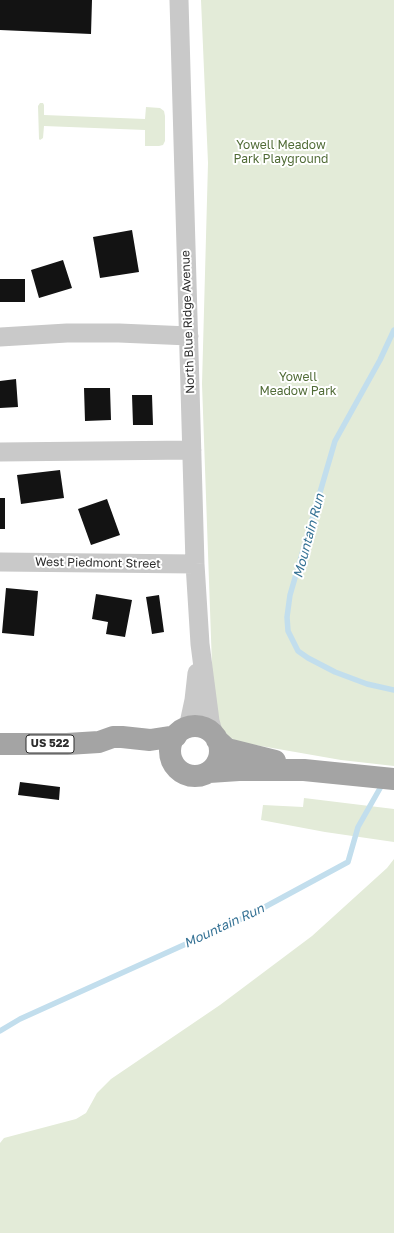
<!DOCTYPE html>
<style>
body{margin:0}
canvas{display:block;background:#fff}
</style>
<canvas width="394" height="1233"></canvas>
<script>
const ctx = document.querySelector('canvas').getContext('2d');
ctx.lineJoin = 'round';
function paint(path, color) { ctx.fillStyle = color; ctx.fill(path, 'evenodd'); }
const toPath = rows => new Path2D(rows.map(r => 'M' + r).join(''));
function trace(path, color, width, dash) { ctx.strokeStyle = color; ctx.lineWidth = width; ctx.lineCap = dash ? 'butt' : 'round'; ctx.setLineDash(dash || []); ctx.stroke(path); }
function drawText(font, color, halo, rows, align = 'center') {
  ctx.font = font + ' "Golos Text",sans-serif'; ctx.lineWidth = 4; ctx.setLineDash([]); ctx.textBaseline = 'middle'; ctx.strokeStyle = halo; ctx.fillStyle = color; for (const [text, x, y, turn = 0] of rows) {
    ctx.save(); ctx.translate(x, y); ctx.rotate((+turn || 0) * Math.PI / 180); ctx.textAlign = isNaN(turn) ? turn : align; if (halo) ctx.strokeText(text, 0, 0); ctx.fillText(text, 0, 0); ctx.restore();
  }
}
const green = toPath([
 [201,0,394,0,394,766,341,760,238,742,224,734,214,722,202,384,208,163],
 [40,103,43,103,44,105,44,115,145,119,146,107,160,108,164,111,165,116,165,141,163,145,159,146,145,146,145,130,44,126,43,138,40,140,39,139,38,106],
 [304,798,394,809,394,842,325,832,261,820,263,805,303,807],
 [394,859,394,1233,0,1233,0,1143,4,1138,76,1119,86,1113,97,1093,111,1079,220,1005,312,936,387,868]
]);
const stream = toPath([
 [394,330,380,360,335,441,290,595,287,617,288,631,298,651,308,658,335,672,367,684,394,690],
 [0,1031,20,1019,250,915,348,862,358,827,383,783]
]);
const building = toPath([
 [0,0,92,0,91,34,0,30],
 [132,230,139,272,100,278,93,237],
 [63,260,72,288,39,298,31,270],
 [0,279,25,279,25,302,0,302],
 [16,379,18,407,0,408,0,381],
 [84,388,110,388,111,420,85,421],
 [132,395,152,395,153,425,133,425],
 [60,470,64,498,21,504,17,475],
 [0,498,5,498,5,529,0,529],
 [107,499,120,535,91,545,78,509],
 [6,588,38,591,34,636,2,633],
 [96,594,132,600,125,637,106,634,108,622,92,619],
 [159,595,164,632,152,634,146,597],
 [20,782,60,787,59,800,18,795]
]);
const minor = toPath([
 [179,0,195,564,200,644,210,721,214,735],
 [0,337,67,333,119,333,189,336],
 [0,452,192,450],
 [0,562,195,564],
 [188,728,194,700,197,673]
]);
const major = toPath([
 '170 751a25 25 0 1 1 50 0a25 25 0 1 1-50 0Z',
 [217,740,227,749,275,761],
 [0,744,67,744,99,742,113,737,122,737,150,740,176,736],
 [209,772,239,770,304,770,394,779]
]);
const shields = [
 [50,744,48]
];
const shieldNames = [
 ["US 522",50,744]
];
const parkNames = [
 ["Yowell Meadow",281,145],
 ["Park Playground",281,159],
 ["Yowell",298,377],
 ["Meadow Park",298,391]
];
const streetNames = [
 ["North Blue Ridge Avenue",188,322,-92],
 ["West Piedmont Street",98,563,1]
];
const waterNames = [
 ["Mountain Run",309,536,-75],
 ["Mountain Run",224,926,-25]
];
paint(green, '#e3ebd8');
trace(stream, '#c2deed', 5.5);
paint(building, '#131313');
trace(minor, '#c9c9c9', 19);
trace(major, '#a4a4a4', 22);
for (const [x, y, w] of shields) { const box = new Path2D(); box.roundRect(x - w / 2, y - 9, w, 18, 3); ctx.fillStyle = '#fff'; ctx.fill(box); trace(box, '#2c2c2c', 1); }
drawText('bold 11px', '#2c2c2c', null, shieldNames);
drawText('12px', '#506b36', '#fff', parkNames);
drawText('12px', '#2c2c2c', '#fff', streetNames);
drawText('italic 13px', '#347194', '#fff', waterNames);
</script>
